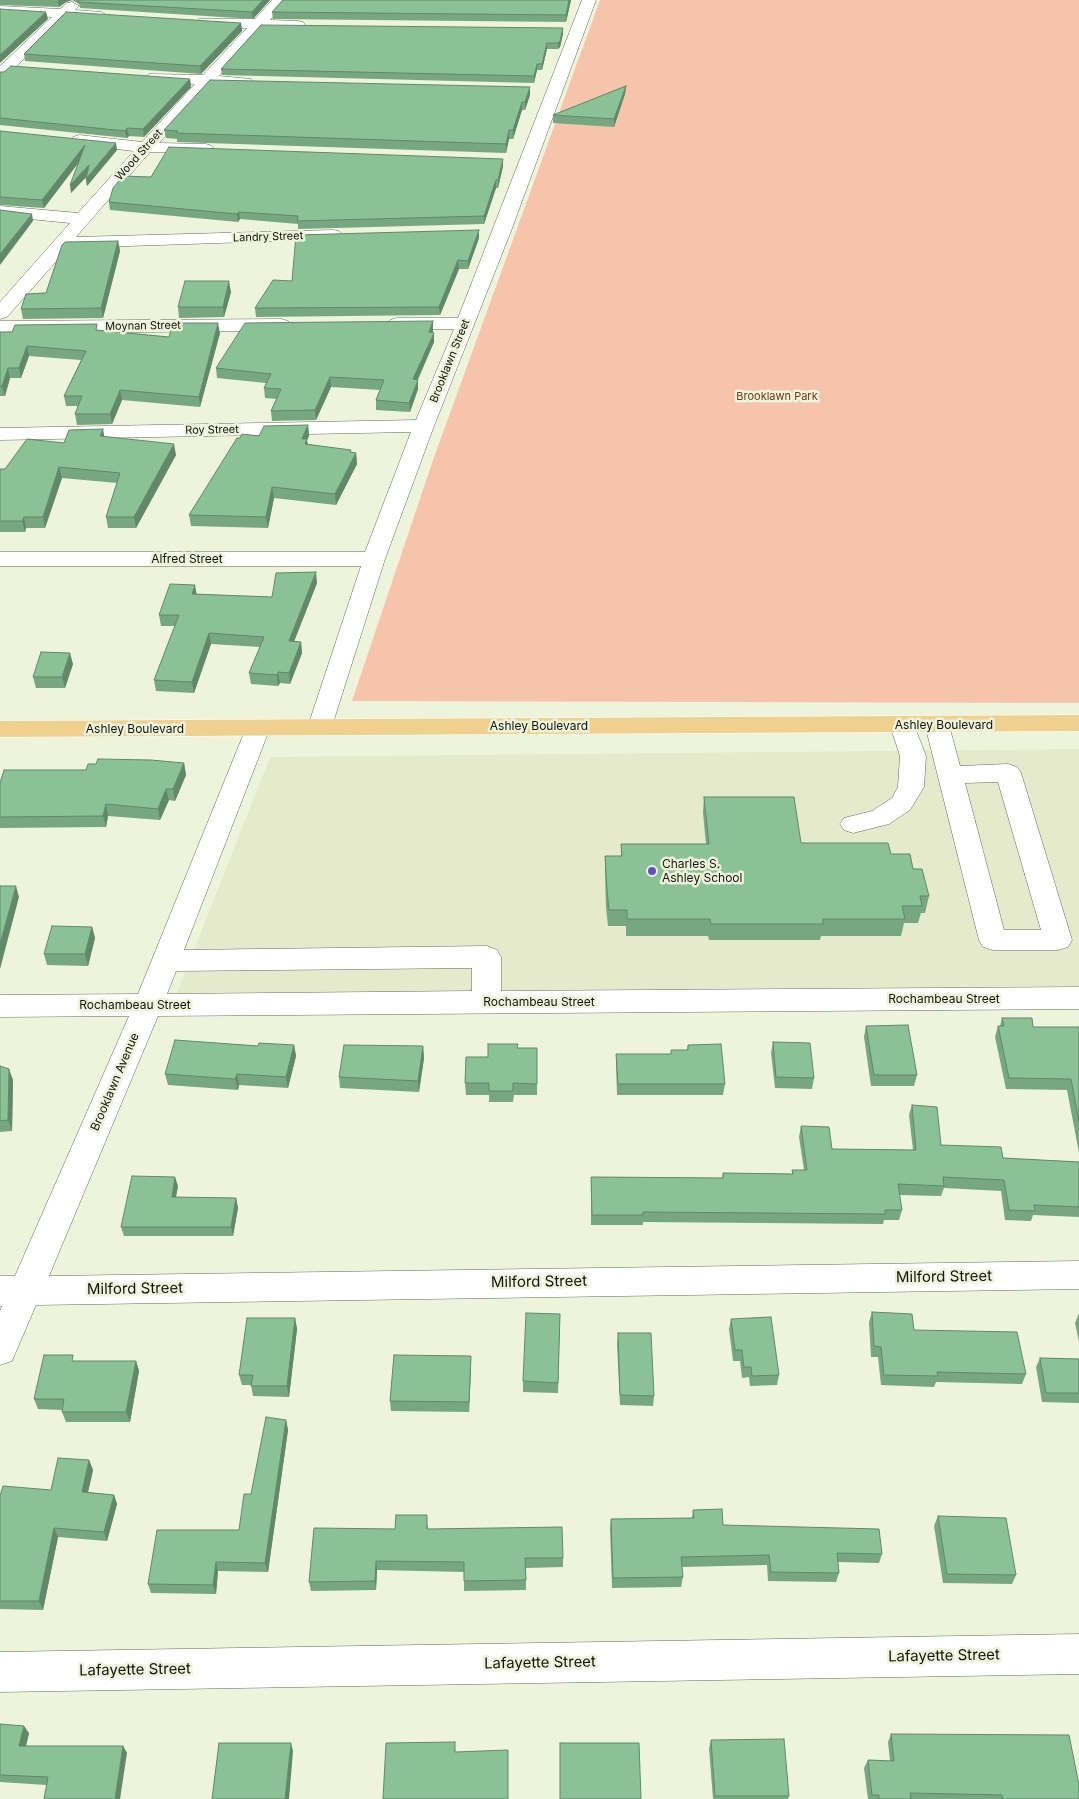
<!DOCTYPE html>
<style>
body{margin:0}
canvas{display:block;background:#eef3dc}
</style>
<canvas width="1079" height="1799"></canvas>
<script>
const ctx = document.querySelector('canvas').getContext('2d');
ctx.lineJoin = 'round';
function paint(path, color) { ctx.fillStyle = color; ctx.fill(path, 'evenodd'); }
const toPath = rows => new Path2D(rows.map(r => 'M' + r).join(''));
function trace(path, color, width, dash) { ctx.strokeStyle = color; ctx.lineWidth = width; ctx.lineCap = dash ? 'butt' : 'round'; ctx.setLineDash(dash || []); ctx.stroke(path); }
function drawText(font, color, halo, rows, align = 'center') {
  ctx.font = font + ' Inter,sans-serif'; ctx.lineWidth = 5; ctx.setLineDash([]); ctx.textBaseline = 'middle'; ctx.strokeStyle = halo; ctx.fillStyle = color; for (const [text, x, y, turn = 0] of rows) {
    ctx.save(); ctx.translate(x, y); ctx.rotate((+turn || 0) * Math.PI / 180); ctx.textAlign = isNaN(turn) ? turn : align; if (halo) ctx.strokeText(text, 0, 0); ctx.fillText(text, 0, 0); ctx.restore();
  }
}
const built = toPath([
 [1079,749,1079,986,177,993,270,757]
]);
const green = toPath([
 [600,0,1079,0,1079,703,352,701,433,460]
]);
const minor = toPath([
 [272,0,287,0,270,20,298,21,303,22,305,25,303,28,262,28,219,76,251,79,253,82,251,85,211,85,159,143,206,144,212,146,214,149,212,152,150,152,76,237,333,230,339,231,342,235,339,239,68,248,7,317,0,319,0,302,70,223,0,216,0,206,78,213,134,151,79,145,73,143,71,140,73,137,79,135,142,142,195,84,154,81,149,80,147,77,149,74,203,75,247,28,204,26,197,22,199,19,255,19,272,0],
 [582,0,596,0,511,231,434,426,385,559,332,726,329,732,320,734,311,732,308,726,361,566,0,566,0,552,365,552,411,432,0,440,0,428,416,420,454,329,397,330,390,328,388,324,390,320,397,318,458,318,582,0],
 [72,2,79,6,75,10,101,12,108,16,101,20,67,18,5,77,0,78,0,66,52,17,0,14,0,6,60,9,67,3,72,2],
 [281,319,288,321,290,325,288,329,281,331,0,333,0,321,281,319],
 [902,717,911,719,914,725,926,756,924,787,910,810,889,824,853,833,844,830,840,824,844,818,872,811,892,798,898,787,900,756,890,725,893,719,902,717],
 [937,717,946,719,949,725,960,766,1008,764,1017,767,1021,773,1072,940,1068,947,1058,950,993,950,983,947,979,940,925,725,928,719,937,717],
 [998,782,1041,930,1004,930,965,783,998,782],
 [258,720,267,722,270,728,184,950,487,946,497,950,501,957,501,991,1079,987,1079,1009,158,1016,49,1276,1079,1261,1079,1289,36,1305,12,1361,0,1365,0,1311,2,1306,0,1306,0,1276,15,1276,129,1016,0,1017,0,995,138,994,246,728,249,722,258,720],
 [472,968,472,991,167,994,176,971,472,968],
 [1079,1634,1079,1674,0,1692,0,1652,1079,1634]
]);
const major = toPath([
 [1079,715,1079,731,0,737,0,721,1079,715]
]);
const wall = toPath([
 [0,0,270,0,253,19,80,8,79,4,72,0,66,2,59,7,0,5],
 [283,0,571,0,566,22,273,19,272,12],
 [241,23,242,31,201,74,25,61,24,54],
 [563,28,563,34,560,47,558,49,547,49,542,70,537,70,534,83,222,75,221,69],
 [0,72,190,79,191,87,144,137,129,136,127,138,0,125],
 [626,86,625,94,614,127,553,123,553,115],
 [530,95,525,110,522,110,513,139,509,139,506,153,177,142,177,139,166,138,164,130],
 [0,131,117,150,87,186,86,177,71,193,78,163,44,208,0,205],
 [503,166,498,188,496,188,484,224,298,229,298,224,240,219,238,222,110,210,109,202,151,177],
 [479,238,468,269,459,269,440,315,256,317,255,308,292,281],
 [118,241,120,251,103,318,23,319,21,309,46,293],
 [231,292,224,317,179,318,178,307],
 [433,321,433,333,434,333,434,342,418,380,418,389,410,412,376,410,376,400,380,390,331,387,316,420,272,421,271,411,277,399,265,398,264,388,266,383,217,378,216,368],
 [98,330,169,337,220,333,200,407,122,400,112,424,77,425,75,414,78,406,66,406,64,396,81,360,29,356,21,378,10,378,5,396,0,396,0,332],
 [308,425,309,436,307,440,308,444,356,453,357,464,336,505,274,498,268,528,191,526,189,515,240,438,259,436],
 [104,437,176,455,136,528,108,528,106,517,117,483,62,478,45,528,26,528,25,532,0,532,0,469,5,469,64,443],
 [317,583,294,641,301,642,302,653,290,684,280,683,278,686,251,684,249,673,260,647,211,644,194,693,156,691,154,680,175,626,161,626,159,615,197,594,272,597],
 [73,664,65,688,36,688,33,677],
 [184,763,186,775,175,801,169,800,160,820,108,816,106,827,0,828,0,783,86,770],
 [704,797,801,843,891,854,913,869,929,896,925,913,921,913,918,923,904,923,901,936,821,936,820,940,709,940,708,936,626,936,626,926,608,926,606,907,605,873,605,856,621,856,621,844,706,844,703,813],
 [92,927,95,938,88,966,47,965,44,954],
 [1002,1018,1033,1027,1079,1027,1079,1153,1067,1090,1006,1089,995,1037,998,1026,1000,1026],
 [866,1026,917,1075,914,1086,871,1086,864,1037],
 [773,1042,814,1078,812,1089,775,1088,771,1053],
 [294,1045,296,1056,288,1088,239,1085,238,1090,168,1085,165,1074,258,1046],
 [688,1045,725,1084,723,1095,617,1095,616,1065,616,1054,671,1054,671,1050,687,1050],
 [423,1046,424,1058,419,1092,340,1088,339,1077],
 [518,1048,537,1048,537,1095,514,1095,513,1102,489,1102,489,1095,466,1095,465,1083,488,1057],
 [0,1066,13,1080,12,1131,0,1132],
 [912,1105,941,1145,1003,1158,1079,1162,1079,1217,1033,1215,1031,1221,1005,1220,1001,1191,944,1188,941,1196,899,1195,902,1210,899,1220,884,1220,883,1224,643,1222,643,1225,591,1225,591,1177,722,1178,723,1173,792,1174,792,1170,804,1170,799,1137,801,1126,832,1149,913,1150,909,1115],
 [178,1186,176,1197,236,1198,238,1208,233,1236,124,1236,121,1227],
 [872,1312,914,1330,1026,1374,1022,1384,936,1382,934,1387,881,1385,878,1357,871,1357,869,1322],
 [1079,1313,1079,1342,1075,1323],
 [560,1314,558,1393,523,1392,523,1381],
 [295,1318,297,1329,289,1397,253,1396,251,1385,242,1385,239,1375],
 [731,1319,779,1375,777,1385,750,1386,749,1377,742,1378,740,1361,733,1361,729,1329],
 [618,1333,654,1396,653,1406,620,1405,617,1344],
 [471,1356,471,1366,469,1412,391,1411,390,1401],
 [1040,1358,1079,1359,1079,1403,1042,1402,1036,1367],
 [75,1361,136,1361,139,1371,130,1422,66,1422,62,1412,62,1410,38,1409,34,1399],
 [286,1420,288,1430,268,1572,218,1571,216,1594,151,1593,148,1584,239,1530,251,1494],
 [89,1460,93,1470,88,1492,114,1495,117,1504,107,1541,58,1537,43,1610,0,1609,0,1496,51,1490],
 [693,1510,723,1525,882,1554,879,1563,838,1562,839,1573,836,1582,768,1581,767,1565,682,1567,683,1577,681,1587,612,1588,610,1528,611,1519,692,1518],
 [938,1516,1016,1575,1012,1584,943,1583,934,1526],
 [428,1525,428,1529,563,1558,563,1567,526,1568,526,1590,464,1591,464,1572,377,1570,376,1590,311,1591,309,1582,395,1529],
 [0,1724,29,1733,26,1746,123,1746,127,1753,46,1785,0,1782],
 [891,1734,1079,1799,868,1799,864,1768,868,1760,890,1761,888,1742],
 [711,1740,789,1796,788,1799,713,1799,709,1748]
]);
const shadedWall = toPath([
 [58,0,72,0,66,2,59,7],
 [263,0,270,0,253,19,252,12],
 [569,0,571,0,566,22,566,15],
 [46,12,48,19,0,63,0,55],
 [241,23,242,31,201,74,200,66],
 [563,28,563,34,560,47,558,49,558,43],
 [547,43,547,49,542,70,542,64],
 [537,64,537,70,534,83,534,76],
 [190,79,191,87,144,137,143,129],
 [626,86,625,94,614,127,614,119],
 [530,87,530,95,525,110,525,102],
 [522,102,522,110,513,139,513,130],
 [127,128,129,136,127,138,125,131],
 [509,130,509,139,506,153,506,144],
 [116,143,117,150,87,186,86,179],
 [85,145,86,153,44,208,42,200],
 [503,159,503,166,498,188,498,180],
 [89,165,90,173,71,193,70,185],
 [496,180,496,188,484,224,484,216],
 [239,212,240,219,238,222,237,214],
 [32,214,33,221,0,265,0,254],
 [479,230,479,238,468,269,468,261],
 [118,241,120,251,103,318,101,308],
 [458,260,459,269,440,315,439,307],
 [229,281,231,292,224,317,223,307],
 [433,321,433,331,429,342,429,332],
 [218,323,220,333,200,407,199,397],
 [434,333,434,342,413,389,413,379],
 [27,346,29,356,21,378,19,368],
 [8,368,10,378,5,396,2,386],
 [330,377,331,387,316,420,315,410],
 [418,380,418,389,410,412,409,403],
 [120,390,122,400,112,424,110,414],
 [308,425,309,436,307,440,308,450,302,439],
 [103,429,105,440,100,436],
 [174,444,176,455,136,528,134,517],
 [356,453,357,464,336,505,335,494],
 [59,467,62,478,45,528,43,517],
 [272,487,274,498,268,528,266,517],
 [24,517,26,528,25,532,22,521],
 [316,572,317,583,290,652,289,641],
 [195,585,197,596,192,594],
 [209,633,211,644,194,693,192,682],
 [301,642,302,653,290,684,289,673],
 [70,653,73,664,65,688,62,677],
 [278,672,280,683,278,686,277,675],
 [184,763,186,775,175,801,173,789],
 [166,789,169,800,160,820,158,809],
 [106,804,108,816,106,827,103,816],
 [16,886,19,897,0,969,0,944],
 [92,927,95,938,88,966,85,954],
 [294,1045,296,1056,288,1088,286,1077],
 [423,1046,424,1058,419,1092,418,1081],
 [9,1069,13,1080,12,1131,8,1120],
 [237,1074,239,1085,238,1090,235,1079],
 [175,1177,178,1186,174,1206,172,1197],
 [236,1198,238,1208,233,1236,231,1227],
 [295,1318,297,1329,289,1397,287,1386],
 [471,1356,471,1366,469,1412,469,1402],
 [136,1361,139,1371,130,1422,126,1412],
 [286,1420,288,1430,268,1572,265,1563],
 [89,1460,93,1470,86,1501,82,1492],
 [114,1495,117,1504,107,1541,104,1532],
 [54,1528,58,1537,43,1610,39,1601],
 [376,1561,377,1570,376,1590,375,1581],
 [216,1562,218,1571,216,1594,213,1585],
 [24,1726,29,1733,24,1754,19,1746],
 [291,1743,293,1751,289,1799,285,1799],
 [123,1746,127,1753,120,1799,115,1799]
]);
const building = toPath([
 [78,0,263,0,252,12,78,2,78,0],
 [283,0,569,0,566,15,272,12,283,0],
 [0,9,46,12,0,55,0,9],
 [66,12,241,23,200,66,24,54,66,12],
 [261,25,563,28,560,41,558,43,547,43,542,64,537,64,534,76,221,69,261,25],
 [11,66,190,79,143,129,127,128,125,131,0,118,0,72,4,72,11,66],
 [210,80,530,87,525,102,522,102,513,130,509,130,506,144,176,133,178,131,164,130,210,80],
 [626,86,614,119,553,115,626,86],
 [0,131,116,143,86,179,89,165,70,185,85,145,42,200,0,197,0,131],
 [169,147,503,159,498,180,496,180,484,216,297,221,298,216,239,212,237,214,109,202,113,188,123,176,151,177,169,147],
 [0,210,32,214,0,254,0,210],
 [479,230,468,261,458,260,439,307,255,308,273,280,292,281,296,235,479,230],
 [118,241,101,308,21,309,26,294,46,293,62,245,65,242,118,241],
 [185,281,229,281,223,307,178,307,185,281],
 [433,321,429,332,434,333,413,379,418,380,409,403,376,400,384,380,330,377,315,410,271,411,281,389,264,388,271,374,216,368,245,323,433,321],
 [173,323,218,323,199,397,120,390,110,414,75,414,82,396,64,396,86,351,27,346,19,368,8,368,2,386,0,386,0,332,12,332,15,325,97,324,96,330,169,337,173,323],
 [308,425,302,439,307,439,305,444,351,450,350,452,356,453,335,494,272,487,266,517,189,515,237,438,240,438,242,434,259,436,264,426,308,425],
 [103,429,100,436,174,444,134,517,106,517,120,473,59,467,43,517,24,517,22,521,0,521,0,469,5,469,27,439,64,443,69,430,103,429],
 [316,572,289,641,301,642,289,673,278,672,277,675,249,673,264,637,209,633,192,682,154,680,179,615,159,615,170,584,195,585,192,594,272,597,276,573,316,572],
 [41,652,70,653,62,677,33,677,41,652],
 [98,759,151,760,184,763,173,789,166,789,158,809,106,804,103,816,0,817,0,783,4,770,86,770,88,764,96,764,98,759],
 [704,797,794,797,801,843,888,843,891,854,910,854,913,869,922,869,929,896,920,896,922,906,902,906,905,919,823,919,823,924,711,924,710,919,627,919,627,910,609,910,607,890,605,856,622,856,621,844,709,844,704,797],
 [0,886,16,886,0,944,0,886],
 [52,926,92,927,85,954,44,954,52,926],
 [1002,1018,1032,1018,1033,1027,1079,1027,1079,1122,1071,1079,1009,1078,998,1026,1004,1026,1002,1018],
 [908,1025,917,1075,874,1075,866,1026,908,1025],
 [175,1040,258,1046,259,1043,294,1045,286,1077,237,1074,235,1079,165,1074,175,1040],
 [773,1042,810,1043,814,1078,776,1077,773,1042],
 [488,1044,518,1044,517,1048,537,1048,537,1084,513,1083,513,1091,489,1091,489,1083,465,1083,466,1057,488,1057,488,1044],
 [721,1044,725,1084,618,1084,616,1054,671,1054,671,1050,688,1050,688,1045,721,1044],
 [344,1045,423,1046,418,1081,339,1077,344,1045],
 [0,1066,9,1069,8,1120,0,1121,0,1066],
 [912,1105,937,1107,941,1145,1001,1147,1003,1158,1079,1162,1079,1207,1034,1205,1035,1211,1009,1210,1004,1180,943,1177,944,1186,898,1184,902,1210,885,1210,885,1214,643,1212,643,1215,592,1215,591,1177,723,1178,723,1173,793,1174,792,1170,807,1170,801,1126,829,1127,832,1149,916,1150,912,1105],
 [132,1176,175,1177,172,1197,236,1198,231,1227,121,1227,132,1176],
 [872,1312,912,1314,914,1330,1017,1332,1026,1374,937,1372,938,1376,884,1375,881,1347,874,1346,872,1312],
 [526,1313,560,1314,558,1383,523,1381,526,1313],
 [771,1317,779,1375,752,1376,751,1367,744,1367,742,1350,735,1350,731,1319,771,1317],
 [247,1318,295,1318,287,1386,251,1386,253,1375,239,1375,247,1318],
 [618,1333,651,1333,654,1396,620,1395,618,1333],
 [44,1355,73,1355,72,1361,136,1361,126,1412,62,1412,64,1399,34,1399,44,1355],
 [394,1355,471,1356,469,1402,390,1401,394,1355],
 [1040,1358,1079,1359,1079,1393,1046,1393,1040,1358],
 [266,1417,286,1420,265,1563,216,1562,213,1585,148,1584,157,1530,239,1530,244,1494,251,1494,266,1417],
 [58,1458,89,1460,82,1492,114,1495,104,1532,54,1528,39,1601,0,1601,0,1496,3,1486,51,1490,58,1458],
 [722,1509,723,1525,879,1529,882,1554,837,1553,839,1573,771,1572,769,1555,681,1557,683,1577,613,1578,611,1519,694,1518,693,1510,722,1509],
 [396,1515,427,1515,427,1529,562,1527,563,1558,525,1558,526,1580,464,1581,464,1562,376,1561,375,1581,309,1582,314,1528,395,1529,396,1515],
 [938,1516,1006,1518,1016,1575,947,1574,938,1516],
 [0,1724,24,1726,19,1746,123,1746,115,1799,44,1799,48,1777,0,1775,0,1724],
 [891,1734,1069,1735,1079,1785,1079,1799,1003,1799,1002,1795,910,1793,911,1799,879,1799,879,1795,872,1795,868,1760,894,1761,891,1734],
 [784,1739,789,1796,715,1796,711,1740,784,1739],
 [455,1742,455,1752,508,1750,508,1799,383,1799,386,1743,455,1742],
 [219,1743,291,1743,285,1799,212,1799,219,1743],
 [560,1743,639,1743,641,1799,560,1799,560,1743]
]);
const markers = [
 [652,871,5,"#614ec7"]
];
const farStreetnames = [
 ["Wood Street",139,155,-48],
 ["Landry Street",268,237,-2],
 ["Moynan Street",143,326,-1],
 ["Brooklawn Street",450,361,-68],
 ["Roy Street",212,430,-1]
];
const farParknames = [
 ["Brooklawn Park",777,397]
];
const streetNames = [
 ["Alfred Street",187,559],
 ["Ashley Boulevard",944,725],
 ["Ashley Boulevard",539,726],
 ["Ashley Boulevard",135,729],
 ["Rochambeau Street",944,999],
 ["Rochambeau Street",539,1002],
 ["Rochambeau Street",135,1005],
 ["Brooklawn Avenue",115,1082,-67]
];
const poiNames = [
 ["Charles S.",662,864],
 ["Ashley School",662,878]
];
const nearStreetnames = [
 ["Milford Street",944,1277,-1],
 ["Milford Street",539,1282,-1],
 ["Milford Street",135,1289,-1],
 ["Lafayette Street",944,1656,-1],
 ["Lafayette Street",540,1663,-1],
 ["Lafayette Street",135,1670,-1]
];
paint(built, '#e4eacb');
paint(green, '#f6c4aa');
trace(minor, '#676b56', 1);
trace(major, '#fff', 1);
paint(minor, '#fff');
paint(major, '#efd08e');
paint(wall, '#77a780');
paint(shadedWall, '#618868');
paint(building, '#8ac295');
trace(building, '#618868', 1);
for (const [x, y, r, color] of markers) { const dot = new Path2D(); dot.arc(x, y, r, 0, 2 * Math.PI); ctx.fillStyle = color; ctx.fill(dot); trace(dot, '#eef3dc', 2); }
drawText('11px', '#13140c', '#eef3dc', farStreetnames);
drawText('11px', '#703613', '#eef3dc', farParknames);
drawText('12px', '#13140c', '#eef3dc', streetNames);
drawText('12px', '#13140c', '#eef3dc', poiNames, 'left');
drawText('15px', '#13140c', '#eef3dc', nearStreetnames);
</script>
